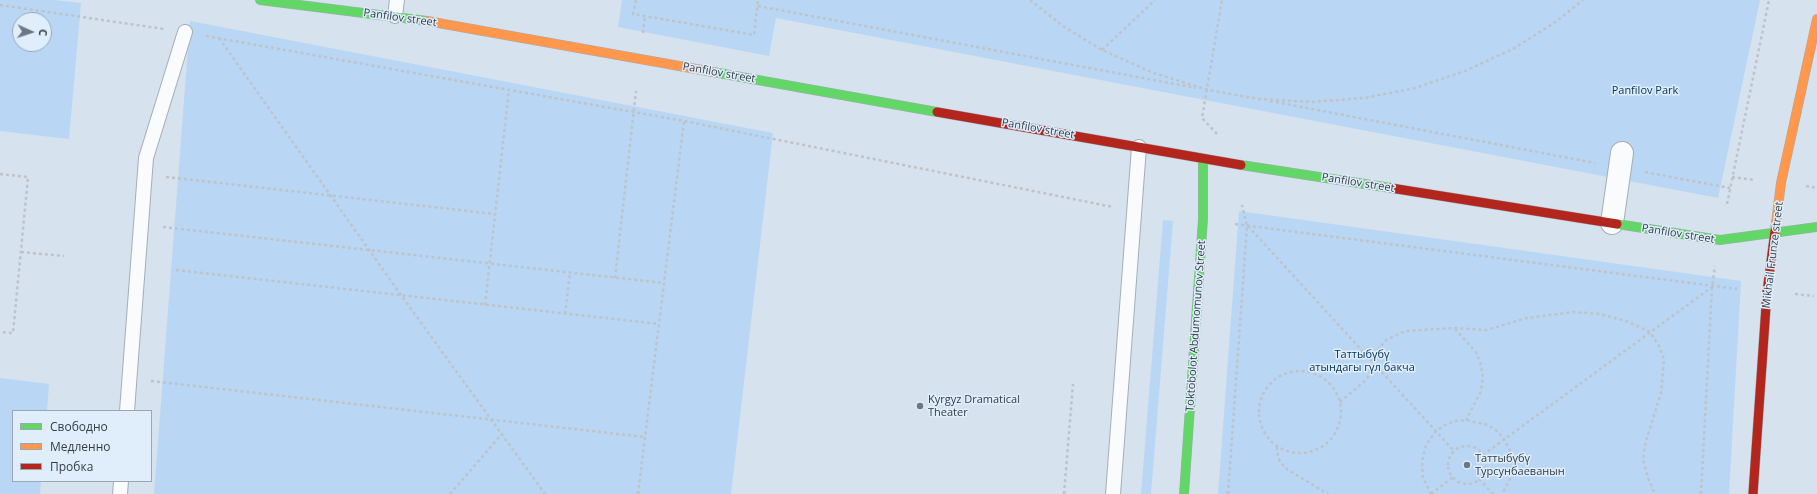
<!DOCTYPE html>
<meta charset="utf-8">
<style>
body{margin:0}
#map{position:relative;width:1817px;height:494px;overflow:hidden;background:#d6e2ee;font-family:"Open Sans",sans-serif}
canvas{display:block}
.legend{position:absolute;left:12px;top:410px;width:140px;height:72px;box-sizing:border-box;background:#e0eefc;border:1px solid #9ba7b3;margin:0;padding:5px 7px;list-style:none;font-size:12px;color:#343d46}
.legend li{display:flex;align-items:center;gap:8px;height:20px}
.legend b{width:20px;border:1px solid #9ba7b3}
.north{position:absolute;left:12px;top:12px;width:40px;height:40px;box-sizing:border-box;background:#e0eefc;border:1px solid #9ba7b3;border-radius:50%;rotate:93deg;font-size:11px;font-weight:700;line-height:16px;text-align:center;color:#343d46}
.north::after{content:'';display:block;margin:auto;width:14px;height:18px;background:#6d7781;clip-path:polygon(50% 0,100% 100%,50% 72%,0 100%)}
</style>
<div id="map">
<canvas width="1817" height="494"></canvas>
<ul class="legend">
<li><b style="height:5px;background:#63d668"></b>Свободно</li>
<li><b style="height:5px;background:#ff974d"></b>Медленно</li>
<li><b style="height:5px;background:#b3261e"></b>Пробка</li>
</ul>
<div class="north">С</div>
</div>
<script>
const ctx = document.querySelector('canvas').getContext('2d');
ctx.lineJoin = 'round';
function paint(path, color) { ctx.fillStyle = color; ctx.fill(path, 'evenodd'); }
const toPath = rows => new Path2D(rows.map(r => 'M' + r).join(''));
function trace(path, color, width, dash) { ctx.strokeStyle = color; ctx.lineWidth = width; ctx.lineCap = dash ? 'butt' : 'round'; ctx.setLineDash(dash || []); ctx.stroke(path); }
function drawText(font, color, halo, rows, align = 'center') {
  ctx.font = font + ' "Open Sans",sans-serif'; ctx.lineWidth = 3; ctx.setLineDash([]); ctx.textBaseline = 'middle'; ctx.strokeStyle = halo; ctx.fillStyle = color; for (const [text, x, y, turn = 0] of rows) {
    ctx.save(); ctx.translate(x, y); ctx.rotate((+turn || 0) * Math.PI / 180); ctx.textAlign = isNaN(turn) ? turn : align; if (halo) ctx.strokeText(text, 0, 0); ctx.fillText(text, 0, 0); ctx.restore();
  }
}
const green = toPath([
 [0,0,55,0,81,3,69,139,0,131],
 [20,20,44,20,44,44,20,44],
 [622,0,1760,0,1718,198,776,18,769,56,618,27],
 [190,21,773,133,731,494,154,494],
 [1239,211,1741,281,1729,494,1218,494],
 [1163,220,1173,221,1151,494,1141,494],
 [0,378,49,384,47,411,13,411,13,481,41,481,40,494,0,494]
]);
const path = toPath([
 [636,0,633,14,754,35,758,0],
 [1030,0,1063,26,1102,50,1154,73,1208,90,1259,99,1312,102,1364,98,1415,88,1465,71,1513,49,1557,21,1583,0],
 [0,5,164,29],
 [758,6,1196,88],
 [643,33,645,16],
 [206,36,684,121,1113,207],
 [219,38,401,295,545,494],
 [1102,50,1155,0],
 [1270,101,1595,163],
 [1217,134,1202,118,1222,0],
 [1645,172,1730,188],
 [0,174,28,177,13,333,0,332],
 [166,177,495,214],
 [1732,177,1755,180],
 [1806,186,1817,188],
 [1727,204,1769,0],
 [1235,224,1737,289],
 [1248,226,1454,451],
 [163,227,664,283],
 [21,252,64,256],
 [176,270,659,324],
 [615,278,636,91],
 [1795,294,1814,296],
 [485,305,509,89],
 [565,314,570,273],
 [1455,329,1476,352,1481,365,1483,378,1481,391,1466,420],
 '1259 412a41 41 0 1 1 82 0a41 41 0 1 1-82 0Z',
 [151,381,645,437],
 [1340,402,1367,379,1377,351,1386,340,1405,331,1454,328,1486,330,1527,318,1573,312,1599,314,1626,321,1650,332,1659,346,1664,359,1661,393,1646,441,1643,459,1648,478,1655,494],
 '1448 465a19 19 0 1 1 38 0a19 19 0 1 1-38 0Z',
 [1277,447,1278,458,1285,468,1328,494],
 [1483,455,1712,287],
 [1479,479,1493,494],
 [450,494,502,434],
 [638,494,684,121],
 [1064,494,1073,384],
 [1228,494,1247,226,1242,205],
 [1431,494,1423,478,1422,462,1426,445,1436,431,1445,425,1455,421,1466,420,1488,425,1497,431,1504,439,1510,451,1512,464,1511,477,1502,494],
 [1431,494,1453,477],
 [1701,494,1712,287,1715,266]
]);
const lane = toPath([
 [395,16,397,0],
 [127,411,146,158,185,32],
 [120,494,121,481],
 [1113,494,1139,147]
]);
const street = toPath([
 [1612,223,1622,153]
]);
const fast = toPath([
 [260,0,427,21],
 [713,72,937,112],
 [1241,165,1391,188],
 [1617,224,1720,240,1817,227],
 [1184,494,1203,219,1203,159]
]);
const slow = toPath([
 [427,21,713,72],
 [1775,231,1781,183,1817,19]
]);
const jam = toPath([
 [937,112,1241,165],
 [1391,188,1617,224],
 [1753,494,1767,292,1775,231]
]);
const markers = [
 [920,406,4,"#6d7781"],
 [1467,465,4,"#6d7781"]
];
const streetNames = [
 ["Panfilov street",400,18,8],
 ["Panfilov street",719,73,10],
 ["Panfilov street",1038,129,10],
 ["Panfilov street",1358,183,9],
 ["Panfilov street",1678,234,9],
 ["Mikhail Frunze street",1773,255,-83],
 ["Toktobolot Abdumomunov Street",1196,326,-86]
];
const parkNames = [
 ["Panfilov Park",1645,91],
 ["Таттыбүбү",1362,355],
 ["атындагы гүл бакча",1362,368]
];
const poiNames = [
 ["Kyrgyz Dramatical",928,400],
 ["Theater",928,413],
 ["Таттыбүбү",1475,459],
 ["Турсунбаеванын",1475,472]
];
paint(green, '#b9d7f4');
trace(lane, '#a4aeb7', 16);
trace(street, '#a4aeb7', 24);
trace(fast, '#a4aeb7', 10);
trace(slow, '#a4aeb7', 10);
trace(jam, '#a4aeb7', 10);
trace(path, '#bfc3c8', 2.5, [3, 3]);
trace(lane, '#f9fbfc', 14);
trace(street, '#f9fbfc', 22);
trace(fast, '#63d668', 9);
trace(slow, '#ff974d', 9);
trace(jam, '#b3261e', 9);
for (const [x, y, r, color] of markers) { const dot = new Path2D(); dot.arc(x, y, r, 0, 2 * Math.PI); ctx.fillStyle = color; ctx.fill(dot); trace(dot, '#e0eefc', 1.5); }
drawText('11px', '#343d46', '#e0eefc', streetNames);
drawText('11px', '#003155', '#e0eefc', parkNames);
drawText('11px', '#343d46', '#e0eefc', poiNames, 'left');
</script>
